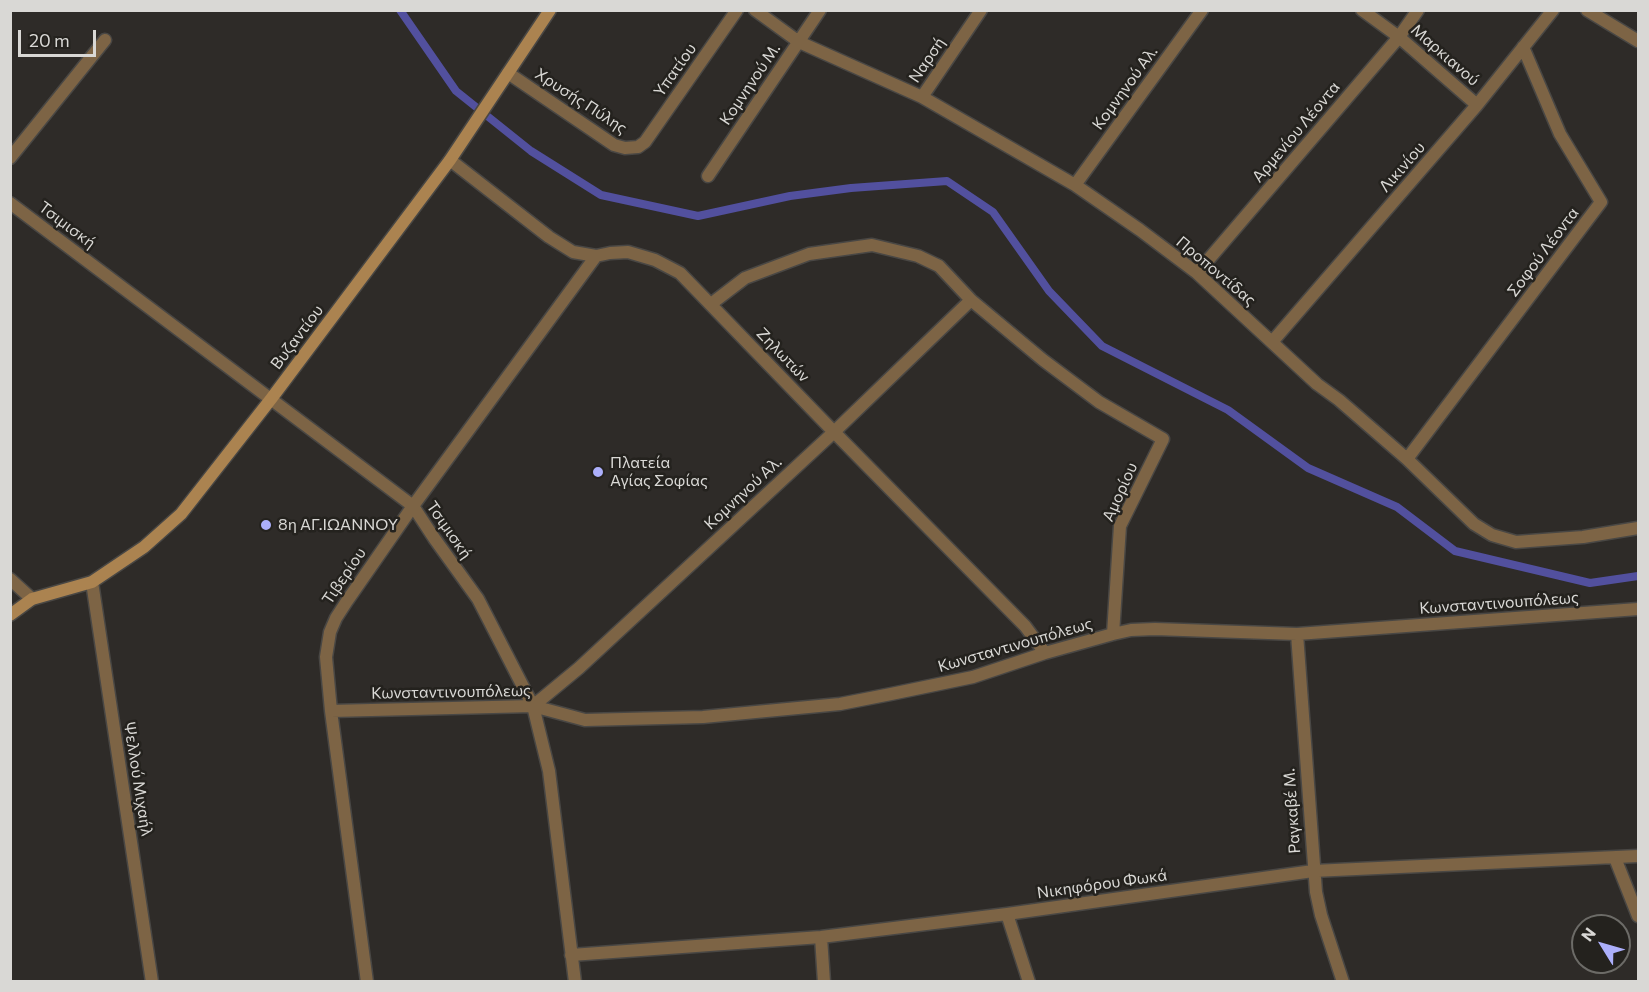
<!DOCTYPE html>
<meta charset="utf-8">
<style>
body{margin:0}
#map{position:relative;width:1649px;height:992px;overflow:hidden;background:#2e2b28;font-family:Commissioner,sans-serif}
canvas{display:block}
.frame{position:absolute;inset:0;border:12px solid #d9d8d5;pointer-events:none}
.north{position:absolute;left:1571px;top:914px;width:60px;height:60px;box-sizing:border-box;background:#24221e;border:2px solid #6c6b67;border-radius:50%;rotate:307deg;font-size:16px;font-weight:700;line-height:24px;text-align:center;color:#d9d8d5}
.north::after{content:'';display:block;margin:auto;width:21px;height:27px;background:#acaffb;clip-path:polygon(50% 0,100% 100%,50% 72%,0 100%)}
.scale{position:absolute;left:18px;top:30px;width:78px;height:27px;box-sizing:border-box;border:3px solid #d9d8d5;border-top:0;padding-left:8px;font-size:18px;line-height:21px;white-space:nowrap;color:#d9d8d5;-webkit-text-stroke:4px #24221e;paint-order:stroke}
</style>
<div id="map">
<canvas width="1649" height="992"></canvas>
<div class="frame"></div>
<div class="north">N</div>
<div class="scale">20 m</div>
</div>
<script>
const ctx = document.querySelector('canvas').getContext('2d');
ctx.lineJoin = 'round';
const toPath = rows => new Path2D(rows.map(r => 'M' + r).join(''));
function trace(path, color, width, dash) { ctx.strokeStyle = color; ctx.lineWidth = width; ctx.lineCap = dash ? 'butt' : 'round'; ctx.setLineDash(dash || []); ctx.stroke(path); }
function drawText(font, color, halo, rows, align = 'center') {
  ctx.font = font + ' Commissioner,sans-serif'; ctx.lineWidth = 5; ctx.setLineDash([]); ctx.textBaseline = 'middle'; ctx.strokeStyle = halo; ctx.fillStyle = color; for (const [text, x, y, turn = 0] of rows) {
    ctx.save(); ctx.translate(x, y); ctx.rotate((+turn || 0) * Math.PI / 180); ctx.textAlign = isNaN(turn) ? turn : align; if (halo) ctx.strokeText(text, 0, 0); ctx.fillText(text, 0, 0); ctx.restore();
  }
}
const stream = toPath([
 [400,10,456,91,531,151,601,195,698,216,790,196,851,188,947,181,993,212,1049,291,1102,346,1228,410,1308,468,1397,507,1455,551,1590,583,1638,576]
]);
const street = toPath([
 [755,10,799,42,922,97,1075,185,1140,230,1197,273,1317,384,1339,400,1407,459,1474,524,1492,535,1516,542,1583,537,1638,528],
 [1362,10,1399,37,1477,105],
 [1587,10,1638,41],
 [508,73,614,145,625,148,638,147,645,142,737,10],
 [922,97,981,10],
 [10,158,105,40],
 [450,160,549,237,573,252,596,256,610,253,628,252,655,260,680,273,834,432,1025,626,1045,653],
 [708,176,820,10],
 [1075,185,1202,10],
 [10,203,413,506,434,538,478,599,533,706,549,771,575,982],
 [1197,273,1399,37,1418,10],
 [711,304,745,278,809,254,872,245,918,256,939,266,971,300,1043,360,1099,402,1163,439,1120,526,1113,634],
 [1272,342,1477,105,1553,10],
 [1407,459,1601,202,1560,134,1523,47],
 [10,579,32,599],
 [92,582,152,982],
 [1297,634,1316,892,1321,915,1343,982],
 [533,706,579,668,834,432,971,300],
 [331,711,533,706,585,720,703,717,840,704,891,694,973,677,1045,653,1113,634,1131,630,1155,629,1297,634,1638,609],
 [1615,858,1638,916],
 [1007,914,1029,982],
 [821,937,824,982],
 [571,955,821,937,1007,914,1313,871,1638,856],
 [367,982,331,711,326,657,330,632,336,618,347,601,413,506,596,256]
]);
const secondary = toPath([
 [10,615,32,599,92,582,144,547,181,514,271,399,450,160,550,10]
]);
const markers = [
 [598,472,6,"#acaffb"],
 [266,525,6,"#acaffb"]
];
const streetNames = [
 ["Μαρκιανού",1445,55,41],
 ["Ναρσή",927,60,-56],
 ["Υπατίου",675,70,-55],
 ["Κομνηνού Μ.",750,84,-56],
 ["Κομνηνού Αλ.",1125,88,-54],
 ["Χρυσής Πύλης",581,101,33],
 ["Αρμενίου Λέοντα",1296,132,-50],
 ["Λικινίου",1402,167,-49],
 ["Τσιμισκή",67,225,37],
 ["Σοφού Λέοντα",1543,252,-53],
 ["Προποντίδας",1216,271,40],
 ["Βυζαντίου",297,337,-53],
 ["Ζηλωτών",783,355,46],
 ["Αμορίου",1120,492,-66],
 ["Κομνηνού Αλ.",743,493,-43],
 ["Τσιμισκή",449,530,55],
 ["Τιβερίου",344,576,-56],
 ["Κωνσταντινουπόλεως",1499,603,-4],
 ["Κωνσταντινουπόλεως",1015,645,-16],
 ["Κωνσταντινουπόλεως",451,692,-1],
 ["Ψελλού Μιχαήλ",138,779,81],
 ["Ραγκαβέ Μ.",1292,811,-94],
 ["Νικηφόρου Φωκά",1102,884,-8]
];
const poiNames = [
 ["Πλατεία",610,463],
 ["Αγίας Σοφίας",610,481],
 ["8η ΑΓ.ΙΩΑΝΝΟΥ",278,525]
];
trace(stream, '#52509e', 8);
trace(street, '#494744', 15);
trace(secondary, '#494744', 15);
trace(street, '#7d6445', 12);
trace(secondary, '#ab8350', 12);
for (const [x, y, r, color] of markers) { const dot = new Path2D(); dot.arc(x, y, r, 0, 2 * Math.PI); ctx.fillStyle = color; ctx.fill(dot); trace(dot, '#24221e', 2); }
drawText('16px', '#d9d8d5', '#24221e', streetNames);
drawText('16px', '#d9d8d5', '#24221e', poiNames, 'left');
</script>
